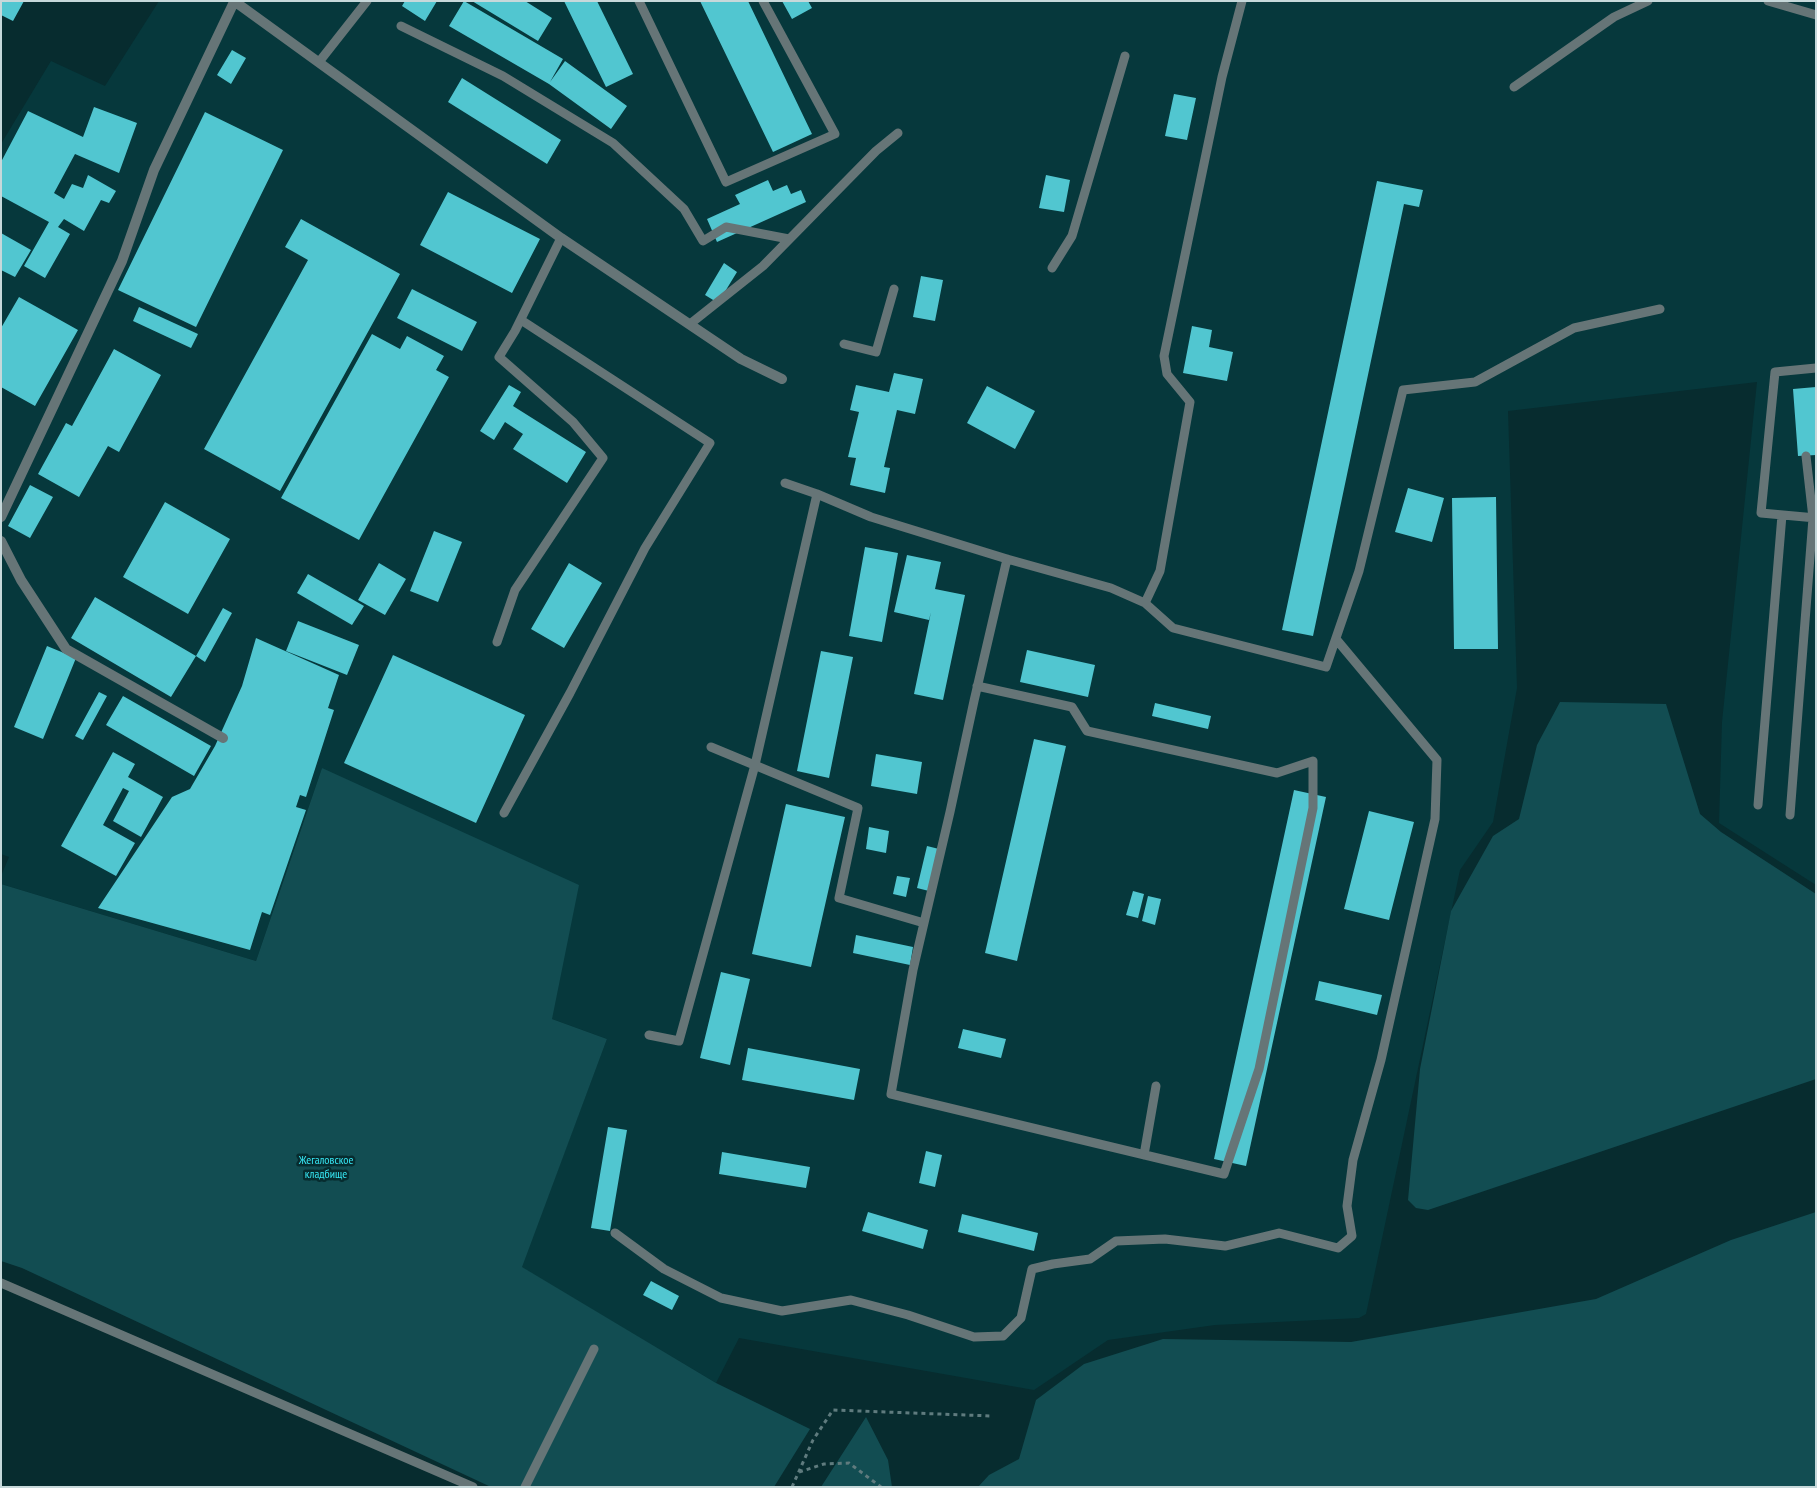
<!DOCTYPE html>
<meta charset="utf-8">
<style>
body{margin:0}
#map{position:relative;width:1817px;height:1488px;overflow:hidden;background:#072c2f;font-family:"PT Sans Narrow",sans-serif}
canvas{display:block}
.frame{position:absolute;inset:0;border:2px solid #c6d8da;pointer-events:none}
</style>
<div id="map">
<canvas width="1817" height="1488"></canvas>
<div class="frame"></div>
</div>
<script>
const ctx = document.querySelector('canvas').getContext('2d');
ctx.lineJoin = 'round';
function paint(path, color) { ctx.fillStyle = color; ctx.fill(path, 'evenodd'); }
const toPath = rows => new Path2D(rows.map(r => 'M' + r).join(''));
function trace(path, color, width, dash) { ctx.strokeStyle = color; ctx.lineWidth = width; ctx.lineCap = dash ? 'butt' : 'round'; ctx.setLineDash(dash || []); ctx.stroke(path); }
function drawText(font, color, halo, rows, align = 'center') {
  ctx.font = font + ' "PT Sans Narrow",sans-serif'; ctx.lineWidth = 5; ctx.setLineDash([]); ctx.textBaseline = 'middle'; ctx.strokeStyle = halo; ctx.fillStyle = color; for (const [text, x, y, turn = 0] of rows) {
    ctx.save(); ctx.translate(x, y); ctx.rotate((+turn || 0) * Math.PI / 180); ctx.textAlign = isNaN(turn) ? turn : align; if (halo) ctx.strokeText(text, 0, 0); ctx.fillText(text, 0, 0); ctx.restore();
  }
}
const built = toPath([
 [159,1,1816,1,1816,885,1719,823,1722,722,1757,382,1508,411,1517,688,1493,822,1460,870,1366,1314,1359,1318,1215,1325,1108,1340,1034,1390,739,1338,716,1383,521,1267,607,1039,552,1019,322,768,256,961,1,884,1,876,9,857,1,854,1,144,51,61,105,86]
]);
const green = toPath([
 [1560,702,1666,704,1700,814,1721,832,1816,894,1816,1079,1428,1210,1416,1208,1408,1200,1420,1069,1451,911,1493,836,1519,819,1537,745],
 [322,768,579,885,552,1019,607,1039,522,1267,716,1383,810,1429,774,1487,491,1487,22,1268,1,1261,1,884,256,961],
 [1816,1212,1816,1487,978,1487,989,1475,1019,1459,1036,1400,1084,1364,1163,1339,1351,1342,1596,1299,1731,1240],
 [866,1417,888,1460,892,1487,821,1487]
]);
const building = toPath([
 [1,1,24,1,13,21,1,15],
 [405,1,437,1,425,21,402,6],
 [464,1,563,59,550,82,565,61,627,106,611,129,549,84,449,26],
 [472,1,525,1,552,18,538,41],
 [564,1,597,1,633,74,606,87],
 [700,1,748,1,812,134,773,152],
 [782,1,808,1,812,8,792,19],
 [232,50,246,58,231,84,217,75],
 [462,78,561,140,547,164,448,102],
 [1174,94,1196,98,1187,140,1165,136],
 [94,107,137,123,119,173,75,154,54,193,64,199,72,184,83,188,88,175,116,191,109,203,101,200,84,231,64,219,58,227,70,234,45,278,24,266,49,222,1,196,1,162,28,111,83,137],
 [205,112,283,150,196,327,118,290],
 [1046,175,1070,180,1064,212,1039,208],
 [768,180,773,191,787,185,791,194,801,190,806,202,717,242,707,219,740,204,735,195],
 [1377,181,1423,190,1419,207,1404,204,1313,636,1282,630],
 [448,192,540,239,512,293,420,245],
 [301,219,400,274,280,491,204,449,308,260,285,247],
 [1,233,31,250,15,277,1,270],
 [724,263,737,272,718,303,705,295],
 [921,276,943,280,935,321,913,317],
 [412,289,477,322,462,351,397,318],
 [19,297,78,330,35,406,1,387,1,328],
 [139,307,198,334,191,348,133,321],
 [1192,326,1212,330,1209,347,1233,352,1227,381,1183,373],
 [372,334,400,349,407,336,444,356,436,370,449,377,359,540,281,498],
 [114,349,161,375,119,452,108,446,79,497,38,474,66,423,72,426],
 [894,373,923,379,915,414,897,410,884,467,890,468,885,493,850,485,856,458,848,457,859,412,850,410,856,385,889,392],
 [509,385,521,392,513,406,586,452,567,483,513,449,523,434,505,422,494,440,480,431],
 [987,386,1035,411,1015,449,967,423],
 [1816,387,1816,455,1798,456,1793,389],
 [30,485,53,497,30,538,8,526],
 [1408,488,1444,498,1432,542,1395,532],
 [1496,497,1498,649,1454,649,1452,498],
 [165,502,230,539,188,614,123,577],
 [434,531,462,542,438,602,410,591],
 [865,547,898,553,882,642,849,636],
 [907,555,941,562,935,589,965,595,943,700,914,694,931,612,929,620,894,612],
 [379,563,406,579,385,615,358,600],
 [569,563,602,583,564,648,531,629],
 [308,574,364,606,352,625,297,593],
 [95,597,196,656,171,697,71,638],
 [223,608,232,613,205,662,196,656],
 [298,621,359,645,347,675,286,651],
 [256,638,339,675,328,708,334,710,306,797,300,795,296,807,306,810,270,915,262,912,250,950,98,908,172,797,190,789,215,746,242,686],
 [47,646,76,658,43,739,14,727],
 [1027,650,1095,665,1088,697,1020,682],
 [821,651,853,657,829,778,797,771],
 [393,655,525,715,476,823,344,763],
 [99,692,107,696,83,740,75,736],
 [123,696,211,746,194,776,106,725],
 [1155,703,1211,716,1208,729,1152,716],
 [1034,739,1066,746,1017,961,985,953],
 [113,752,135,764,128,777,163,797,141,837,113,821,129,791,123,788,103,825,135,843,116,876,61,846],
 [876,754,922,762,917,794,871,786],
 [1294,790,1326,797,1246,1166,1214,1159],
 [786,804,845,817,811,967,752,954],
 [1369,811,1414,822,1389,920,1344,909],
 [869,827,889,831,886,853,866,849],
 [927,846,943,850,933,892,917,888],
 [897,876,910,878,906,897,893,894],
 [1133,891,1144,894,1138,918,1126,915],
 [1148,896,1161,899,1155,925,1142,921],
 [856,935,913,947,910,965,853,953],
 [721,972,750,979,730,1065,700,1058],
 [1319,981,1382,995,1377,1015,1315,1000],
 [963,1029,1006,1039,1001,1058,958,1048],
 [748,1048,860,1069,854,1100,742,1080],
 [608,1127,627,1130,610,1231,591,1228],
 [926,1151,942,1155,935,1187,919,1183],
 [722,1152,810,1167,806,1188,719,1174],
 [868,1212,928,1230,923,1249,862,1231],
 [962,1214,1038,1233,1034,1251,958,1232],
 [651,1281,679,1296,672,1310,643,1295]
]);
const path = toPath([
 [799,1472,824,1464,849,1463,881,1487],
 [792,1487,813,1440,833,1410,992,1416]
]);
const lane = toPath([
 [639,1,726,182,835,134,763,1],
 [1768,1,1816,15],
 [401,26,503,76,613,143,684,209,703,241,726,227,789,239],
 [319,62,367,1],
 [1514,87,1614,17,1648,1],
 [1052,268,1072,236,1125,56],
 [690,324,763,266,876,151,898,133],
 [844,344,876,352,894,289],
 [1816,368,1775,372,1761,513,1816,518],
 [785,483,817,494,871,517,1007,559,1111,588,1145,603,1173,628,1326,667,1359,571,1403,390,1475,382,1574,328,1660,309],
 [1145,603,1160,571,1190,402,1167,374,1164,356,1222,77,1242,1],
 [497,642,515,590,603,458,573,422,499,357,515,331,561,238],
 [977,686,1072,707,1087,731,1277,773,1313,761,1313,808,1259,1069,1224,1174,891,1094,913,970,950,812,974,701,1007,559],
 [711,747,858,808,839,898,924,923],
 [1758,805,1782,515],
 [504,813,570,693,645,548,710,443,521,320],
 [1790,815,1813,518,1806,456],
 [649,1035,679,1041,755,765,817,494],
 [1144,1155,1156,1086],
 [615,1233,664,1269,721,1298,782,1311,851,1300,908,1315,974,1337,1003,1336,1021,1318,1032,1269,1053,1264,1090,1259,1116,1241,1165,1239,1225,1246,1279,1233,1338,1248,1352,1236,1347,1206,1353,1160,1381,1060,1435,819,1437,760,1336,639],
 [1,1283,473,1487],
 [525,1487,594,1349]
]);
const street = toPath([
 [234,1,561,238,741,359,782,379],
 [1,517,122,261,154,170,234,2],
 [1,541,21,580,66,649,223,738]
]);
const parkNames = [
 ["Жегаловское",326,1161],
 ["кладбище",326,1175]
];
paint(built, '#06383c');
paint(green, '#124d52');
paint(building, '#51c6d0');
trace(path, '#5f7b7e', 3, [4, 4]);
trace(lane, '#667577', 9);
trace(street, '#667577', 10);
drawText('12px', '#36e6f3', '#072c2f', parkNames);
</script>
